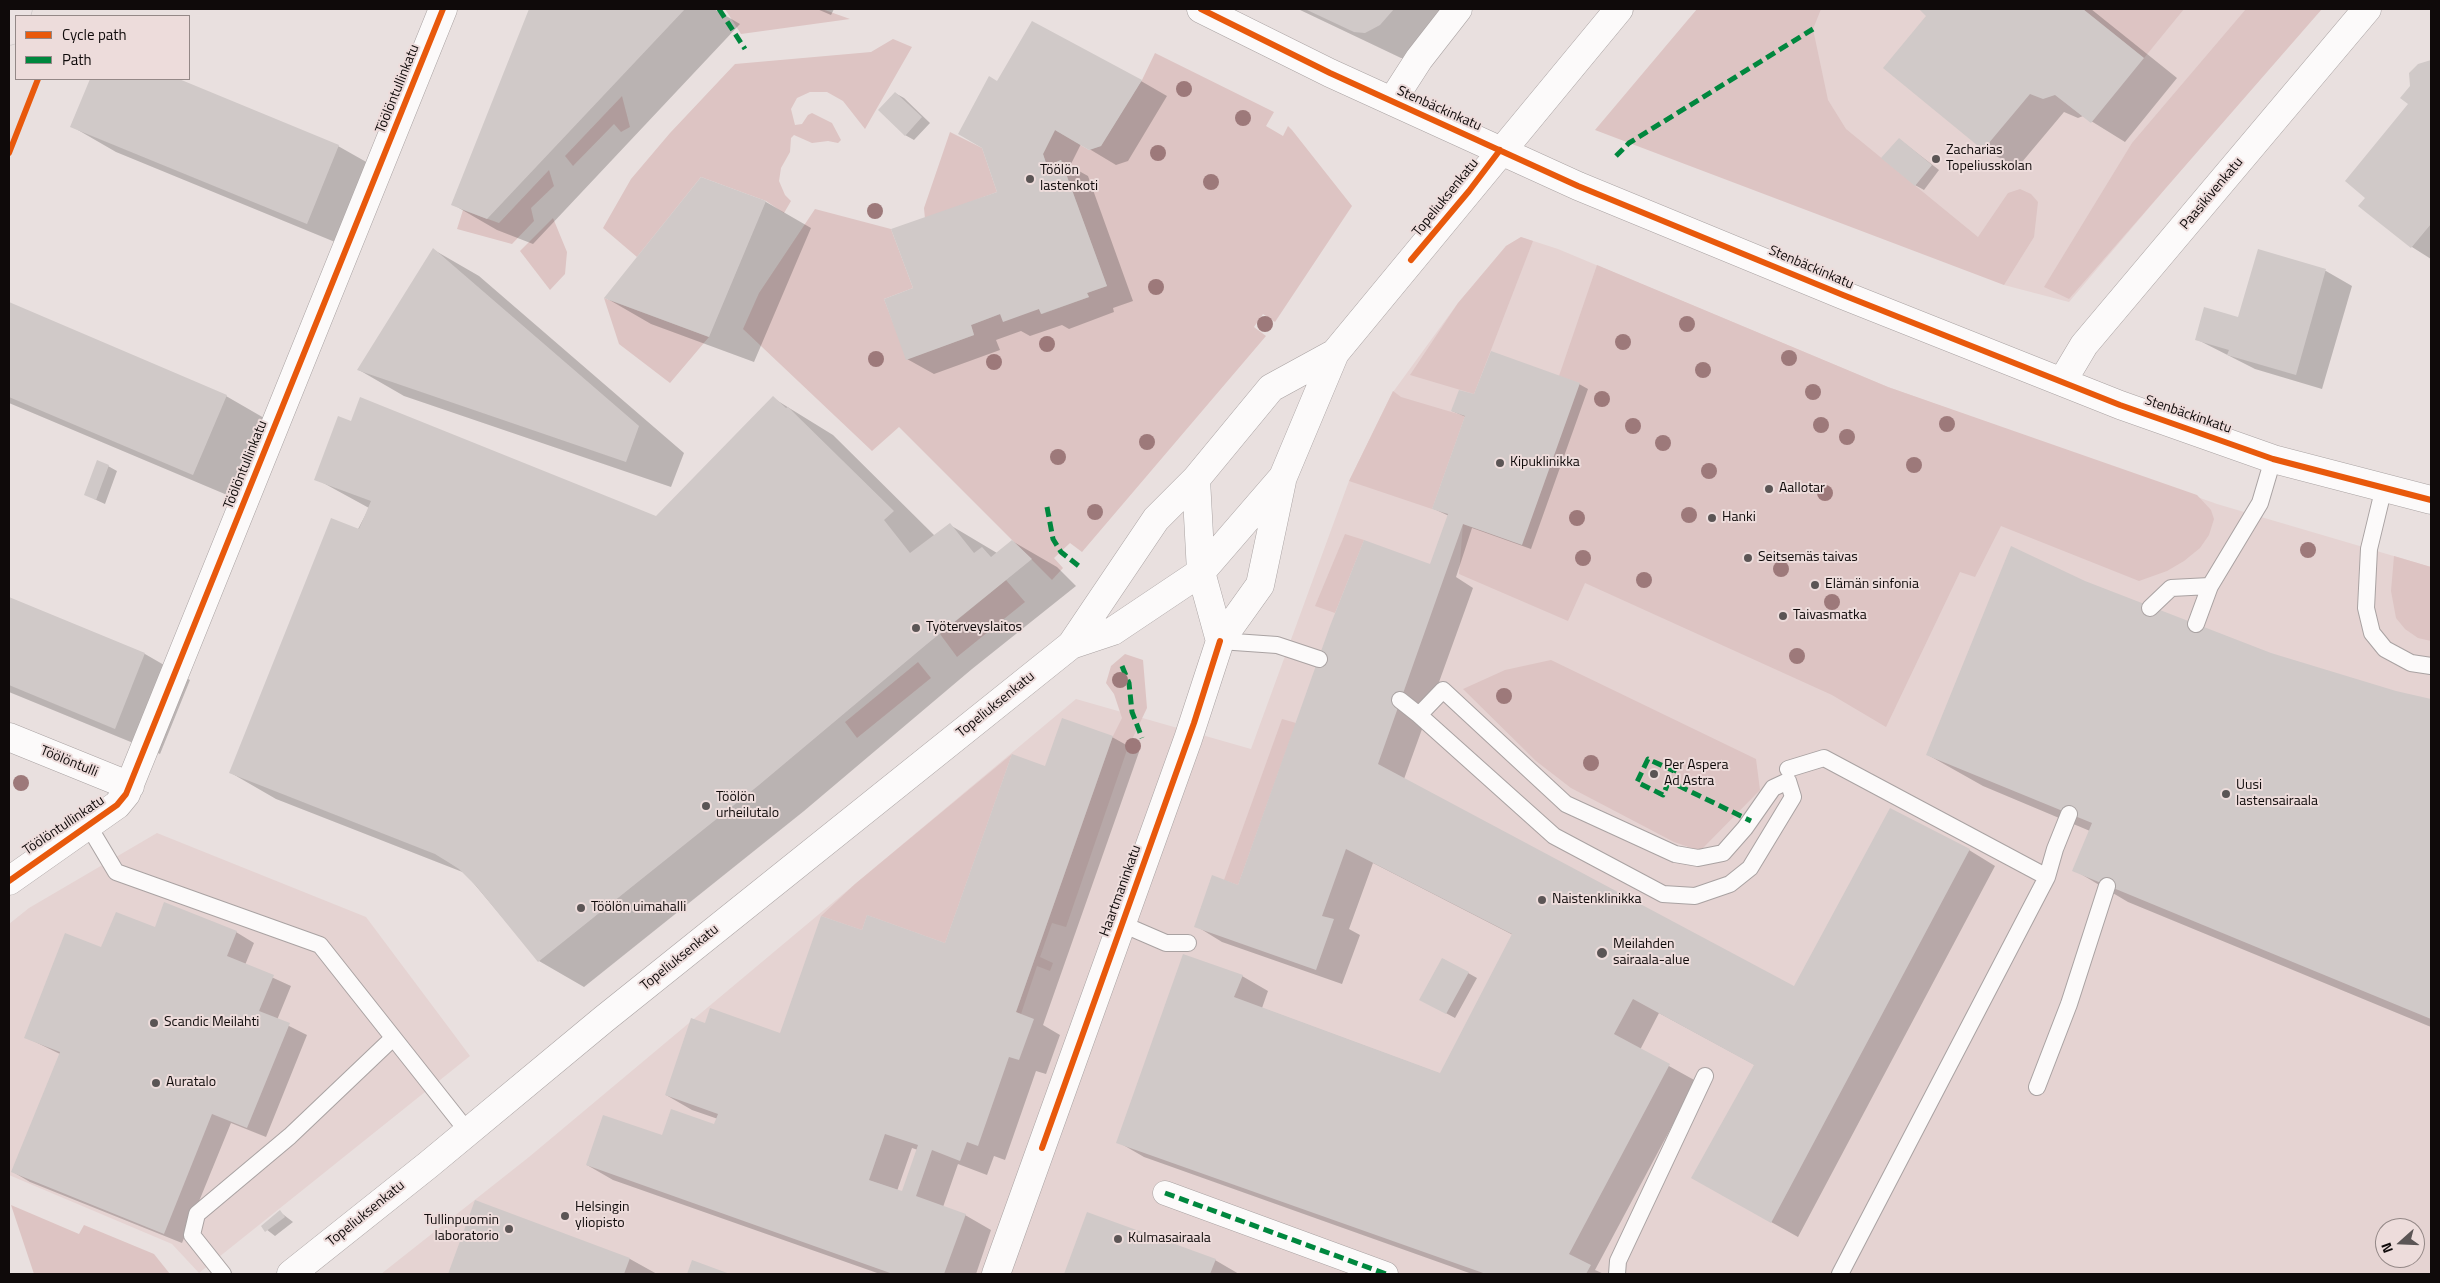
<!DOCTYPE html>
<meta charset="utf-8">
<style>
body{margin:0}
#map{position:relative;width:2440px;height:1283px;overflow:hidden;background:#e9e0df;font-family:"Titillium Web",sans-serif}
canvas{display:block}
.frame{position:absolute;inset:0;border:10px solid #0f0a0a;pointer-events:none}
.legend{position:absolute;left:15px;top:15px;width:175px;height:65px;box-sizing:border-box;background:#eddcdb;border:1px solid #948887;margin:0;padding:6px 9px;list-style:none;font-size:15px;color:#0f0a0a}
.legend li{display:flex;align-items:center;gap:10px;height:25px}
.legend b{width:25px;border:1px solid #948887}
.north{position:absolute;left:2375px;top:1218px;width:50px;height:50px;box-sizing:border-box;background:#eddcdb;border:1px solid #948887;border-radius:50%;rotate:250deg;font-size:14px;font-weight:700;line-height:20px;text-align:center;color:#0f0a0a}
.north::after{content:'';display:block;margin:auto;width:18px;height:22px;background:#5b5555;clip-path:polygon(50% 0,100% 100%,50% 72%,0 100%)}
</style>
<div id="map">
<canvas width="2440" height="1283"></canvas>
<div class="frame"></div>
<ul class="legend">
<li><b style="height:6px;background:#e8590c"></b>Cycle path</li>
<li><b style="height:6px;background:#00873e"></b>Path</li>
</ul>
<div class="north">N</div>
</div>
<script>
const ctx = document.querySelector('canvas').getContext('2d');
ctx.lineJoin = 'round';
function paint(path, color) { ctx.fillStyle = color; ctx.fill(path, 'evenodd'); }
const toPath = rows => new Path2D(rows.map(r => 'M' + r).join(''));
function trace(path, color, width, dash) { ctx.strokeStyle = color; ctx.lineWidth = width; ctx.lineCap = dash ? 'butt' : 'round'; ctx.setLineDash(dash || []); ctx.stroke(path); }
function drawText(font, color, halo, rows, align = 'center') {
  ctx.font = font + ' "Titillium Web",sans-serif'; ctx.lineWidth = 4; ctx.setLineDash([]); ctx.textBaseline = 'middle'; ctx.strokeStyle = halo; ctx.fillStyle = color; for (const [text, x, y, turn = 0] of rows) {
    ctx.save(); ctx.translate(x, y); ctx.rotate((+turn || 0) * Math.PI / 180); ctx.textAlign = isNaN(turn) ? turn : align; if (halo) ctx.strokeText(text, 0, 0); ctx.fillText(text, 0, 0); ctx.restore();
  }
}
const built = toPath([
 [1701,9,2318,9,2069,302,2004,285],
 [1521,237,1558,249,1888,387,2217,504,2431,567,2431,1274,381,1274,529,1157,1076,699,1251,749,1349,481,1393,392,1458,303,1506,246],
 [2385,1228,2415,1228,2415,1258,2385,1258],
 [157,833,366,917,470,1056,199,1273,172,1244,9,1175,9,924,29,908]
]);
const green = toPath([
 [725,9,822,9,850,19,741,34],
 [1697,9,1821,9,1813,29,1828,100,1846,129,1978,237,2008,193,2020,189,2031,194,2038,202,2034,237,2004,285,1595,130],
 [2083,9,2184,9,2144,58],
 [2246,9,2322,9,2069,299,2044,287,2132,143],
 [893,39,912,47,865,129,843,101,827,92,810,92,797,98,791,109,795,125,802,124,808,115,812,113,832,123,841,140,838,143,828,141,812,143,794,135,791,138,790,152,781,168,779,181,785,195,791,201,784,213,766,201,701,177,637,257,603,228,631,179,670,133,735,64,871,52],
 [1155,53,1274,112,1266,126,1283,136,1288,126,1292,130,1352,206,1275,322,1263,314,1254,327,1266,336,1082,552,1070,543,1054,558,1063,568,1052,580,899,427,872,451,743,329,759,293,815,209,891,229,913,288,884,299,907,359,974,335,971,325,1000,314,1039,309,1042,314,1089,297,1087,293,1107,286,1061,160,1047,166,1043,154,1055,130,1089,150,1101,146,1142,80],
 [622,96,630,127,621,132,614,124,573,166,565,156],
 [950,132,982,148,997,192,925,219,924,208],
 [549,170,554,186,531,208,534,221,512,244,457,229,463,210,499,223],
 [553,218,567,252,565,274,550,290,520,251],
 [1521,237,1533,241,1474,394,1410,375,1458,303,1506,246],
 [1597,265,1888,387,2197,495,2211,510,2214,519,2209,535,2200,548,2184,561,2167,571,2139,581,2001,526,1975,577,1960,572,1886,727,1832,695,1585,583,1568,621,1459,574,1463,524,1521,544,1579,383,1559,376],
 [604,298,709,337,670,383,619,344],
 [1393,391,1401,397,1465,416,1432,509,1349,481],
 [1345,534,1364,540,1335,613,1315,606],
 [2394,556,2431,567,2431,641,2418,638,2405,629,2396,618,2391,591],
 [1006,580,1025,602,957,657,940,634],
 [1125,654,1143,660,1147,708,1127,750,1066,927,1052,923,1040,957,1053,963,1050,971,1037,966,1021,1014,1016,1012,1113,736,1122,718,1114,694,1106,683,1111,666],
 [1551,660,1756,759,1760,790,1700,851,1674,842,1571,788,1536,761,1463,689,1505,670],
 [918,662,931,678,857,738,845,722],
 [1282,719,1296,723,1238,885,1224,880],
 [1012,754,945,943,867,915,862,930,821,916,855,884],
 [11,1205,79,1234,84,1225,154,1254,170,1274,34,1274]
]);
const shadow = toPath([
 [531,9,714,9,740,24,533,244,497,230,452,204],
 [817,9,834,9,831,15],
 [1298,9,1461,9,1411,58,1401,58],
 [1921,9,2091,9,2177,78,2125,142,2083,116,2078,118,2064,112,2017,168,1984,149,1928,15],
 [2431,62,2431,259,2412,247,2360,206,2367,198,2409,104,2411,87,2419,65],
 [91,79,175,79,338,146,384,172,352,249,116,152,71,126],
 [1141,81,1167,96,1128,161,1116,165,1081,144,1070,166,1088,176,1133,301,1113,308,1114,312,1069,329,1062,325,1030,336,1021,331,996,340,1000,350,934,374,907,359,915,289,998,193,998,82],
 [895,93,904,98,930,123,914,140,905,135],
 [1899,139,1939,170,1924,190,1915,185],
 [701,179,766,202,811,228,754,362,651,324,606,298],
 [434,250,479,276,684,453,671,487,404,396,359,370],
 [2259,251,2326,271,2352,286,2322,389,2255,369,2196,339,2239,318],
 [9,304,226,396,271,422,239,500,9,403],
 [1579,384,1588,389,1531,549,1472,528,1456,577,1473,588,1404,779,1794,987,1969,850,1995,866,1798,1237,1719,1193,1755,1065,1659,1013,1640,1050,1696,1081,1595,1270,1604,1274,1472,1274,1144,1157,1118,1142,1242,976,1268,991,1262,1008,1441,1074,1513,935,1373,863,1349,929,1360,935,1342,984,1222,942,1196,926,1239,887,1436,569,1449,516,1434,509,1466,417,1452,411,1475,396],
 [773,398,833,435,935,536,950,525,997,553,1012,541,1057,567,1076,586,972,669,804,811,584,987,539,961,465,873,276,799,231,773,369,508,316,479,656,518],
 [108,466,117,471,105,504,94,499],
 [2085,582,2271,655,2396,692,2431,700,2431,1027,2128,902,2074,870,2090,831,1983,786,1928,755],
 [9,598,145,654,190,680,160,754,9,692],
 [1112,737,1139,752,1043,1025,1060,1035,1046,1074,1036,1071,1005,1160,994,1156,987,1175,958,1164,943,1207,965,1215,991,1230,976,1274,880,1274,613,1180,587,1165,662,1137,715,1126,718,1119,692,1110,666,1095,706,1024,781,1034,863,932,946,944,1046,768],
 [912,1148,918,1150,903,1193,897,1191],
 [155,929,236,932,254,943,245,965,291,986,277,1020,307,1035,266,1137,231,1123,182,1243,30,1182,13,1172,60,1054,25,1037,102,949],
 [1443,959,1477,978,1455,1018,1429,1004],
 [476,1202,630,1259,657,1274,450,1274],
 [280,1212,293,1222,275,1236,262,1226],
 [1088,1214,1215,1260,1239,1274,1066,1274]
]);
const building = toPath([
 [529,9,685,9,487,219,451,205],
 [1305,9,1394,9,1380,25,1365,33,1354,32],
 [1919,9,2083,9,2144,58,2091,123,2055,95,2043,99,2030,94,1983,150,1883,68,1926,16],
 [1032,21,1142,80,1101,146,1089,150,1055,130,1043,154,1047,166,1061,160,1107,286,1087,293,1089,297,1041,314,1039,309,1003,322,1000,314,971,325,974,335,906,360,884,299,913,288,891,229,997,192,982,148,958,134,989,76,997,81],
 [2431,60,2431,224,2411,248,2358,206,2365,198,2345,181,2408,104,2400,98,2410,86,2409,73,2418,64],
 [90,79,179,79,339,145,307,224,70,127],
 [895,92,922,117,905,136,878,110],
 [1899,138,1932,165,1915,186,1881,158],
 [701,177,766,201,709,337,604,298],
 [433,248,639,426,626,462,357,370],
 [2258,249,2326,269,2296,375,2227,355,2229,350,2195,340,2204,307,2238,317],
 [9,302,227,395,193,475,9,397],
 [1491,351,1580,383,1522,545,1463,524,1378,764,1794,986,1890,808,1970,849,1771,1223,1691,1178,1754,1065,1633,999,1614,1034,1670,1064,1569,1254,1591,1265,1586,1274,1486,1274,1116,1143,1183,954,1243,975,1234,997,1440,1073,1512,934,1346,849,1322,916,1334,919,1316,970,1194,927,1212,875,1238,885,1330,626,1364,540,1430,564,1448,514,1432,509,1465,416,1451,411,1459,390,1474,394],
 [773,396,786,408,788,407,894,511,884,520,910,553,950,523,974,553,982,547,991,557,1012,540,1032,559,927,644,759,785,538,962,477,887,459,869,448,862,435,854,229,773,331,518,359,529,371,501,314,480,338,416,351,421,360,397,656,516],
 [97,460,109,465,96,500,84,495],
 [2011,546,2085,581,2271,653,2396,691,2431,699,2431,1019,2072,871,2092,823,1926,755],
 [9,597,145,653,115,729,9,685],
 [1062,718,1113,736,1016,1012,1034,1019,1019,1060,1009,1057,978,1146,967,1142,960,1161,932,1150,916,1196,966,1214,944,1274,893,1274,586,1165,603,1115,662,1135,671,1109,714,1124,718,1114,665,1095,691,1018,705,1023,710,1008,780,1033,821,916,862,930,867,915,945,943,1012,754,1045,766],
 [885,1134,918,1145,902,1191,869,1180],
 [164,902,237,931,227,956,274,975,259,1011,290,1023,247,1128,212,1114,164,1234,11,1172,60,1052,24,1038,65,933,101,947,116,912,155,927],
 [1442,958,1469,972,1446,1014,1419,1000],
 [475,1200,630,1258,624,1274,448,1274],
 [280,1210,285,1217,265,1232,261,1226],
 [1087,1212,1216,1259,1210,1274,1064,1274],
 [692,1260,730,1274,687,1274]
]);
const service = toPath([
 [2384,487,2369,549,2366,608,2372,633,2385,649,2411,663,2431,666],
 [2150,608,2171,588,2210,586],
 [2196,624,2210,586,2260,503,2273,459],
 [1220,641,1277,645,1319,659],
 [1400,700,1419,715,1443,690,1566,804,1675,854,1698,858,1723,853,1745,828,1773,788,1788,781,1793,797,1750,868,1730,884,1695,896,1663,894,1554,836,1419,715],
 [1788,769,1824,758,2047,877],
 [88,825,116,872,320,945,468,1132],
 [1122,924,1166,943,1188,943],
 [2037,1087,2069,1004,2107,886],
 [223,1274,192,1235,197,1214,290,1136,393,1038],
 [1617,1274,1618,1261,1705,1076],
 [1840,1274,2047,877,2055,849,2069,814]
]);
const pedestrian = toPath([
 [1165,1193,1386,1274]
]);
const minor = toPath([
 [1201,9,1330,73,1578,186,1843,295,2120,405,2273,459,2431,500],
 [1392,101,1419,59,1458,9],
 [2062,382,2084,345,2367,9],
 [9,737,130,786],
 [9,881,117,805,126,794,443,9]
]);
const secondary = toPath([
 [1196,479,1201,572,1220,641],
 [1071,645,1113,631,1201,572,1283,477,1335,353,1619,9],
 [291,1274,428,1165,604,1019,1071,645,1156,519,1196,479,1271,388,1335,353],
 [996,1274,1188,739,1220,641,1260,585,1282,481]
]);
const primary = toPath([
 [9,31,18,9]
]);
const quiet = toPath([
 [719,9,745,49],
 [1616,156,1629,143,1813,29],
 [1047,507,1053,539,1061,552,1080,567],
 [1122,666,1129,683,1132,712,1142,738],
 [1669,781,1663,795,1637,782,1648,759,1674,771,1669,781,1751,821],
 [1165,1193,1386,1274]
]);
const cycleway = toPath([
 [1201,9,1330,73,1578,186,1843,295,2120,405,2273,459,2431,500],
 [9,153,38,79],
 [1411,260,1469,191,1500,150],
 [9,881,117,805,126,794,443,9],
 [1042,1148,1194,723,1220,641]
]);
const trees = [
 [1184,89],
 [1243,118],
 [1158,153],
 [1211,182],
 [875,211],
 [1156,287],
 [1265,324],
 [1687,324],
 [1623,342],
 [1047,344],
 [1789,358],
 [876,359],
 [994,362],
 [1703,370],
 [1813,392],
 [1602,399],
 [1947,424],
 [1821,425],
 [1633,426],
 [1847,437],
 [1147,442],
 [1663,443],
 [1058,457],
 [1914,465],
 [1709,471],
 [1825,493],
 [1095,512],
 [1689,515],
 [1577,518],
 [2308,550],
 [1583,558],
 [1781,569],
 [1644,580],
 [1832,602],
 [1797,656],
 [1120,680],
 [1504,696],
 [1133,746],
 [1591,763],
 [21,783]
];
const markers = [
 [1936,159,5,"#5b5555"],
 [1030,179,5,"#5b5555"],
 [1500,463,5,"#5b5555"],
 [1769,489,5,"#5b5555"],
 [1712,518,5,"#5b5555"],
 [1748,558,5,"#5b5555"],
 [1815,585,5,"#5b5555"],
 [1783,616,5,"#5b5555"],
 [916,628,5,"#5b5555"],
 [1654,774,5,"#5b5555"],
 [2226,794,5,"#5b5555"],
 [706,806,5,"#5b5555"],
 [1542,900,5,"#5b5555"],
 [581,908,5,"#5b5555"],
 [1602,953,6,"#5b5555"],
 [154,1023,5,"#5b5555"],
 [156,1083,5,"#5b5555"],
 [565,1216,5,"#5b5555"],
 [509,1229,5,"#5b5555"],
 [1118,1239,5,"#5b5555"]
];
const streetNames = [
 ["Töölöntullinkatu",398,89,-68],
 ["Stenbäckinkatu",1439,109,24],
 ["Paasikivenkatu",2212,194,-50],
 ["Topeliuksenkatu",1446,198,-51],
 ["Stenbäckinkatu",1811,268,23],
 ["Stenbäckinkatu",2188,415,19],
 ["Töölöntullinkatu",246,465,-68],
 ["Topeliuksenkatu",996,705,-39],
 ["Töölöntulli",69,762,22],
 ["Töölöntullinkatu",64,826,-34],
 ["Haartmaninkatu",1121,891,-70],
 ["Topeliuksenkatu",680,958,-39],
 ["Topeliuksenkatu",366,1214,-39]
];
const poiNames = [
 ["Zacharias",1946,151],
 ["Topeliusskolan",1946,167],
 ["Töölön",1040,171],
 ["lastenkoti",1040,187],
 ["Kipuklinikka",1510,463],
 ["Aallotar",1779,489],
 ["Hanki",1722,518],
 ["Seitsemäs taivas",1758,558],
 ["Elämän sinfonia",1825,585],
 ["Taivasmatka",1793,616],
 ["Työterveyslaitos",926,628],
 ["Per Aspera",1664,766],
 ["Ad Astra",1664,782],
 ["Uusi",2236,786],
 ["lastensairaala",2236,802],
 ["Töölön",716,798],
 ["urheilutalo",716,814],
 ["Naistenklinikka",1552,900],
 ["Töölön uimahalli",591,908],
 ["Meilahden",1613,945],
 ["sairaala-alue",1613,961],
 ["Scandic Meilahti",164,1023],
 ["Auratalo",166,1083],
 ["Helsingin",575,1208],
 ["yliopisto",575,1224],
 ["Tullinpuomin",499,1221,"right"],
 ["laboratorio",499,1237,"right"],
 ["Kulmasairaala",1128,1239]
];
paint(built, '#e5d3d2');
paint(green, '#ddc4c3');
paint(shadow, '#0003');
paint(building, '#d0c9c8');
trace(service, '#a9a2a2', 18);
trace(pedestrian, '#a9a2a2', 25);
trace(minor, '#a9a2a2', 29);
trace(secondary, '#a9a2a2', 29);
trace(primary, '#c2bebe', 29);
trace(service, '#fcfafa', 16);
trace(pedestrian, '#fcfafa', 24);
trace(minor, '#fcfafa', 28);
trace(secondary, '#fcfafa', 28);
trace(primary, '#ebe2e2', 28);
trace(quiet, '#00873e', 5, [10, 5]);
trace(cycleway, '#e8590c', 6);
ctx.fillStyle = '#9d797a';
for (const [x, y] of trees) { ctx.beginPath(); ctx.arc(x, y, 8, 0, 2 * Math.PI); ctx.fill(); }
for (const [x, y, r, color] of markers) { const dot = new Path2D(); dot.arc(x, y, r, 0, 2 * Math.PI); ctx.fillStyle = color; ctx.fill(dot); trace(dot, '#eddcdb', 2); }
drawText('14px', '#0f0a0a', '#eddcdb', streetNames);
drawText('14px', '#0f0a0a', '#eddcdb', poiNames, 'left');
</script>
